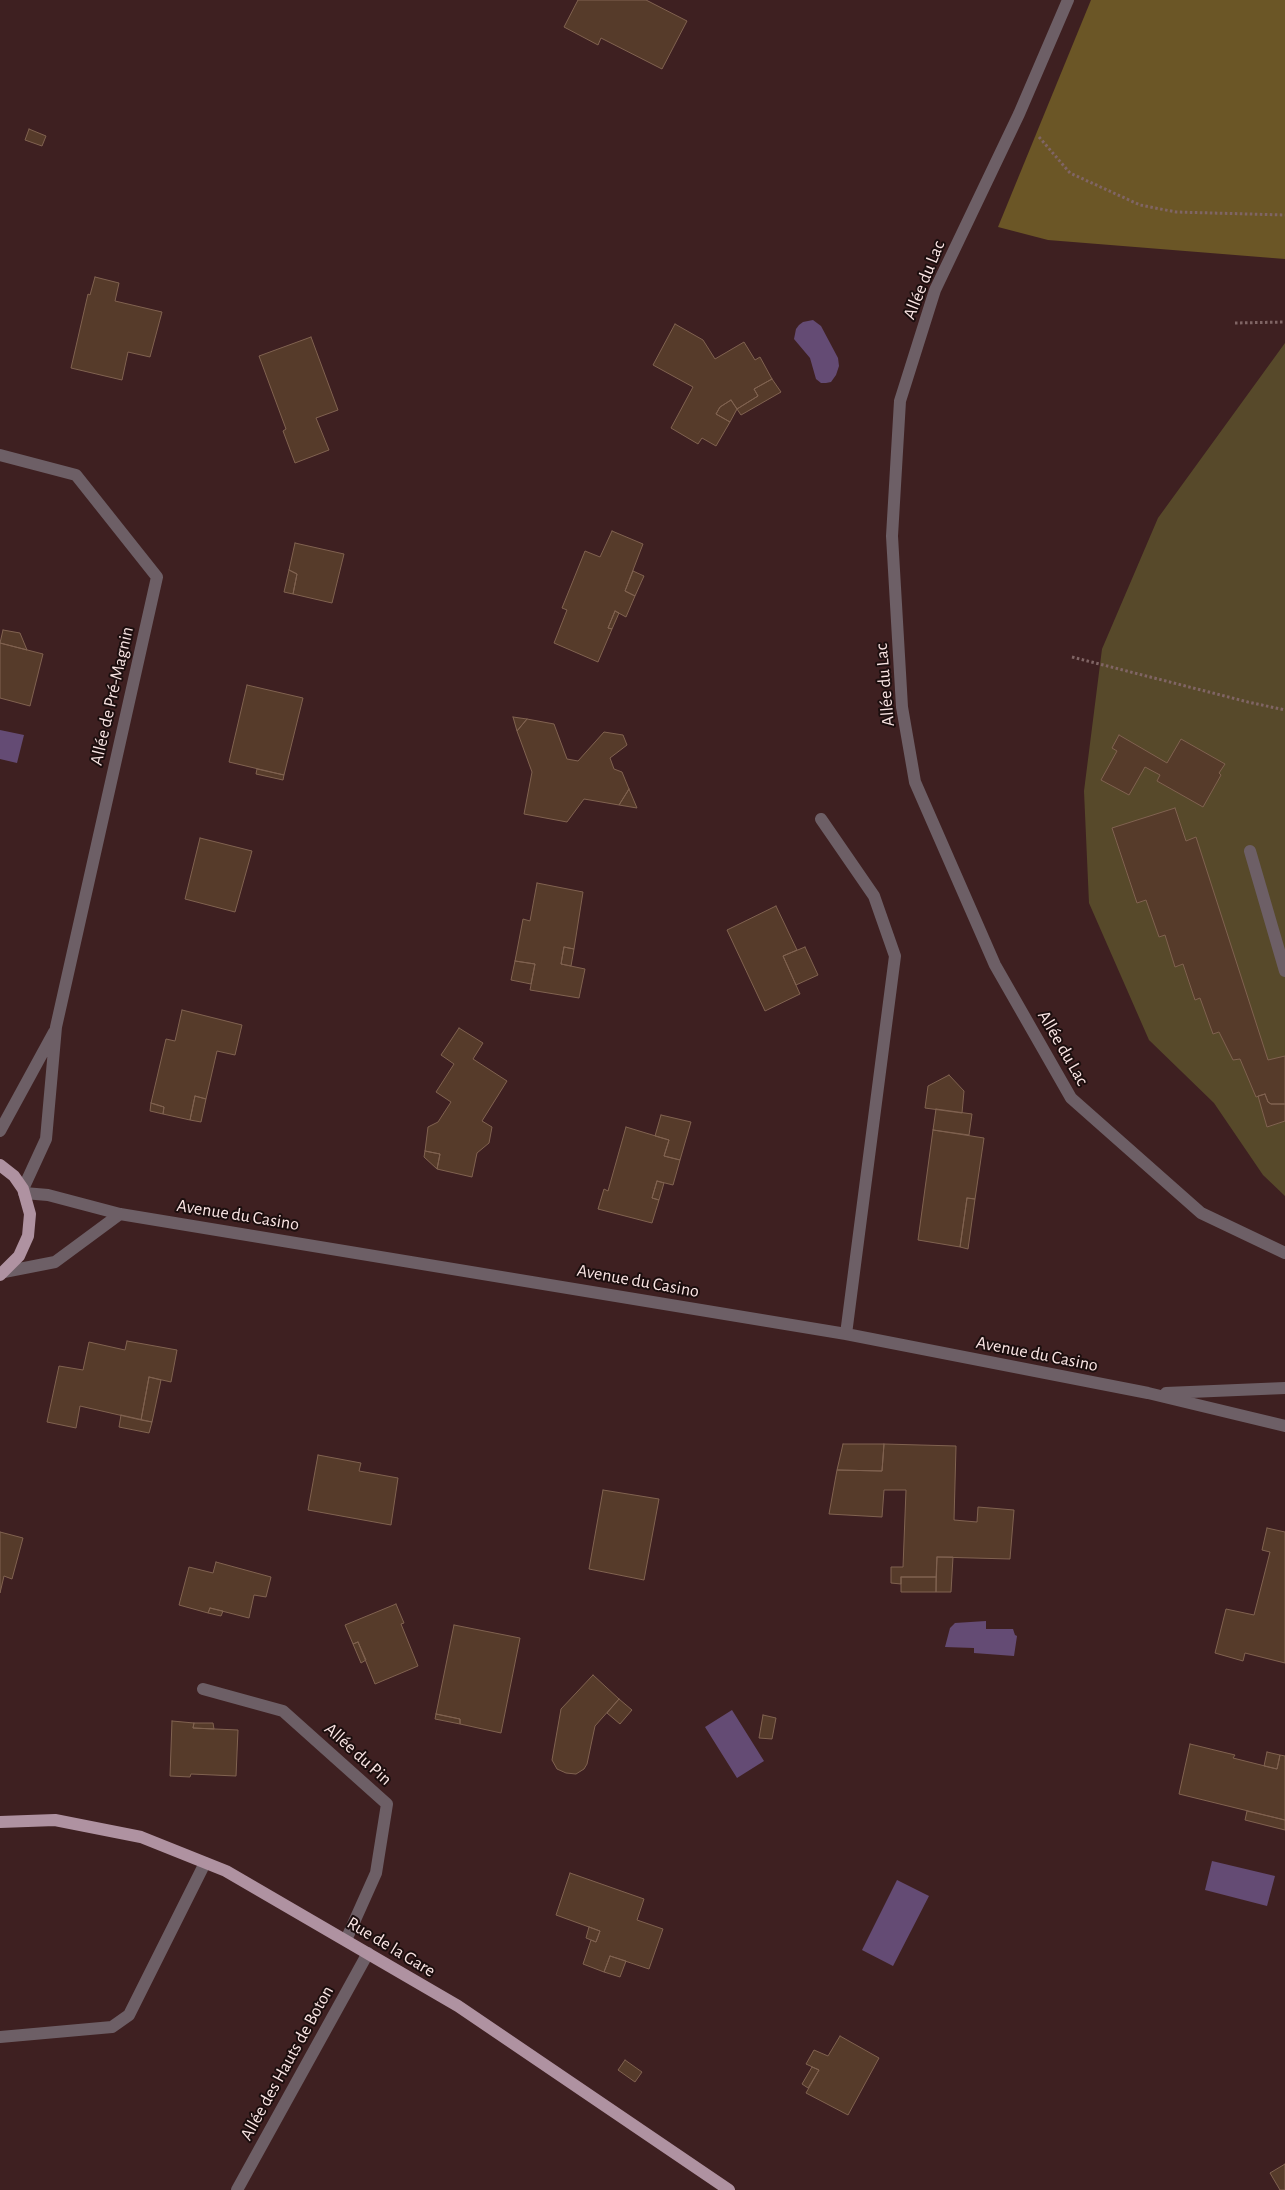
<!DOCTYPE html>
<meta charset="utf-8">
<style>
body{margin:0}
canvas{display:block;background:#3e2021}
</style>
<canvas width="1285" height="2190"></canvas>
<script>
const ctx = document.querySelector('canvas').getContext('2d');
ctx.lineJoin = 'round';
function paint(path, color) { ctx.fillStyle = color; ctx.fill(path, 'evenodd'); }
const toPath = rows => new Path2D(rows.map(r => 'M' + r).join(''));
function trace(path, color, width, dash) { ctx.strokeStyle = color; ctx.lineWidth = width; ctx.lineCap = dash ? 'butt' : 'round'; ctx.setLineDash(dash || []); ctx.stroke(path); }
function drawText(font, color, halo, rows, align = 'center') {
  ctx.font = font + ' "Alegreya Sans",sans-serif'; ctx.lineWidth = 4; ctx.setLineDash([]); ctx.textBaseline = 'middle'; ctx.strokeStyle = halo; ctx.fillStyle = color; for (const [text, x, y, turn = 0] of rows) {
    ctx.save(); ctx.translate(x, y); ctx.rotate((+turn || 0) * Math.PI / 180); ctx.textAlign = isNaN(turn) ? turn : align; if (halo) ctx.strokeText(text, 0, 0); ctx.fillText(text, 0, 0); ctx.restore();
  }
}
const green = toPath([
 [1285,343,1285,1196,1263,1175,1214,1103,1149,1040,1089,903,1084,791,1102,649,1158,518]
]);
const forest = toPath([
 [1091,0,1285,0,1285,259,1048,240,998,227]
]);
const water = toPath([
 [813,320,821,326,838,358,839,366,836,375,831,382,826,383,821,383,816,379,810,358,794,339,796,329,799,325,803,322],
 [0,730,24,735,17,763,0,759],
 [986,1621,986,1629,1013,1629,1015,1635,1017,1636,1014,1656,974,1653,974,1648,945,1647,950,1628,955,1623],
 [732,1710,764,1761,737,1778,705,1727],
 [1212,1861,1275,1876,1267,1906,1205,1890],
 [897,1880,929,1896,893,1966,862,1950]
]);
const building = toPath([
 [578,0,646,0,687,21,662,69,601,38,598,45,564,27,578,0],
 [29,129,46,136,42,146,25,140,29,129],
 [95,277,119,283,115,301,162,312,150,357,128,352,122,380,71,368,88,294,90,295,95,277],
 [675,324,703,340,715,359,744,342,755,360,760,357,772,379,754,389,758,396,737,409,731,400,720,407,716,414,730,422,716,446,702,438,698,444,671,428,693,387,653,365,675,324],
 [311,337,338,410,316,418,329,450,295,463,283,431,286,429,259,356,311,337],
 [772,379,781,392,741,415,737,409,758,396,754,389,772,379],
 [731,400,737,409,730,422,716,414,720,407,731,400],
 [612,531,643,544,625,591,635,596,626,617,615,611,608,628,612,629,598,662,554,643,567,610,562,608,585,551,600,557,612,531],
 [295,543,344,554,332,603,293,594,297,574,289,570,295,543],
 [289,570,297,574,293,594,284,592,289,570],
 [633,571,644,576,635,596,625,591,633,571],
 [615,611,619,613,612,629,608,628,615,611],
 [3,630,20,633,27,650,0,643,3,630],
 [0,643,43,654,30,706,0,698,0,643],
 [247,685,303,698,284,775,229,762,247,685],
 [513,717,527,719,517,731,513,717],
 [527,719,554,724,567,759,578,761,604,732,623,735,627,745,610,758,614,769,622,772,629,789,619,805,584,799,567,822,524,814,532,772,517,731,527,719],
 [1119,735,1167,763,1181,739,1225,764,1219,773,1221,775,1203,807,1157,781,1160,775,1145,767,1129,795,1101,780,1117,751,1112,748,1119,735],
 [257,769,284,775,283,780,256,774,257,769],
 [629,789,637,808,619,805,629,789],
 [1175,808,1186,841,1196,837,1268,1060,1285,1056,1285,1104,1271,1104,1268,1102,1265,1094,1256,1097,1240,1059,1233,1060,1219,1032,1213,1034,1200,998,1195,1000,1183,964,1175,967,1165,935,1159,937,1146,900,1137,903,1112,828,1175,808],
 [200,838,252,851,235,912,185,899,200,838],
 [537,883,583,892,574,949,564,947,561,964,585,969,579,998,530,990,535,964,515,961,523,919,530,921,537,883],
 [776,906,797,950,783,956,800,994,765,1011,727,930,776,906],
 [564,947,574,949,571,966,561,964,564,947],
 [805,947,818,975,796,985,783,956,805,947],
 [515,961,535,964,531,984,511,980,515,961],
 [182,1010,242,1025,235,1055,217,1051,206,1099,195,1096,190,1120,163,1114,164,1107,151,1103,166,1039,175,1041,182,1010],
 [459,1028,483,1043,473,1059,507,1081,482,1121,492,1127,489,1143,477,1153,472,1177,437,1169,440,1154,425,1151,428,1127,438,1122,451,1102,436,1092,454,1064,441,1055,459,1028],
 [949,1075,964,1091,962,1113,925,1108,928,1086,949,1075],
 [1265,1094,1268,1102,1271,1104,1285,1104,1285,1121,1267,1127,1258,1096,1265,1094],
 [195,1096,206,1099,201,1122,190,1120,195,1096],
 [151,1103,164,1107,163,1114,150,1111,151,1103],
 [936,1109,972,1114,969,1135,933,1130,936,1109],
 [661,1115,691,1122,680,1160,664,1156,669,1140,655,1136,661,1115],
 [626,1127,669,1140,664,1156,680,1160,673,1185,657,1181,652,1198,659,1200,652,1223,598,1209,604,1189,608,1191,626,1127],
 [933,1130,984,1138,975,1199,967,1198,960,1247,918,1240,933,1130],
 [425,1151,440,1154,437,1169,424,1157,425,1151],
 [657,1181,664,1183,659,1200,652,1198,657,1181],
 [967,1198,975,1199,968,1249,960,1247,967,1198],
 [127,1341,177,1350,171,1382,149,1377,141,1420,80,1406,76,1428,47,1422,59,1366,83,1370,89,1342,125,1350,127,1341],
 [149,1377,161,1380,152,1422,141,1420,149,1377],
 [121,1415,152,1422,149,1433,119,1427,121,1415],
 [843,1444,884,1444,882,1471,837,1470,843,1444],
 [884,1444,956,1446,954,1520,977,1522,978,1507,1014,1510,1010,1559,937,1557,936,1577,901,1577,901,1584,891,1583,891,1567,903,1567,906,1490,884,1490,882,1517,829,1514,837,1470,882,1471,884,1444],
 [318,1455,361,1463,359,1471,398,1478,391,1525,308,1510,318,1455],
 [603,1490,659,1499,644,1580,589,1569,603,1490],
 [1267,1528,1285,1532,1285,1663,1245,1653,1243,1661,1215,1653,1226,1609,1254,1615,1270,1552,1262,1550,1267,1528],
 [0,1532,23,1538,12,1579,4,1576,0,1593,0,1532],
 [937,1557,953,1557,951,1592,936,1592,937,1557],
 [216,1562,271,1577,266,1597,254,1595,249,1618,210,1608,208,1613,179,1605,189,1567,213,1573,216,1562],
 [901,1577,936,1577,936,1592,901,1592,901,1577],
 [396,1604,404,1623,401,1624,418,1666,375,1684,358,1642,353,1644,345,1625,396,1604],
 [210,1608,223,1611,221,1616,208,1613,210,1608],
 [454,1625,520,1638,501,1733,460,1724,460,1719,436,1714,454,1625],
 [358,1642,366,1660,361,1663,353,1644,358,1642],
 [593,1675,619,1699,595,1726,587,1764,584,1769,576,1774,566,1773,557,1769,552,1760,561,1709,593,1675],
 [619,1699,632,1710,620,1724,607,1713,619,1699],
 [436,1714,460,1719,460,1724,435,1719,436,1714],
 [763,1715,776,1718,772,1739,759,1738,763,1715],
 [172,1721,194,1723,193,1728,238,1730,236,1776,191,1774,190,1777,170,1776,172,1721],
 [194,1723,213,1723,214,1729,193,1728,194,1723],
 [1190,1744,1235,1755,1233,1758,1277,1769,1280,1755,1285,1756,1285,1820,1179,1794,1190,1744],
 [1267,1752,1280,1755,1277,1769,1264,1766,1267,1752],
 [1247,1811,1285,1820,1285,1830,1245,1820,1247,1811],
 [570,1873,644,1899,637,1920,663,1929,649,1969,610,1956,604,1972,583,1964,591,1940,596,1942,600,1931,556,1915,570,1873],
 [589,1927,600,1931,596,1942,586,1938,589,1927],
 [610,1956,626,1961,620,1977,604,1972,610,1956],
 [840,2036,879,2058,848,2115,806,2093,819,2070,806,2064,814,2050,828,2056,840,2036],
 [625,2060,642,2072,635,2082,618,2070,625,2060],
 [812,2067,819,2070,808,2088,802,2084,812,2067],
 [1285,2164,1285,2190,1280,2190,1270,2173,1285,2164]
]);
const path = toPath([
 [1039,137,1070,173,1140,205,1176,212,1285,215],
 [1235,323,1285,322],
 [1072,657,1248,702,1285,710]
]);
const minor = toPath([
 [1068,0,1019,114,935,290,900,401,892,536,902,707,915,782,995,965,1071,1098,1201,1213,1285,1253],
 [0,455,76,475,157,577,56,1027,46,1139,23,1189],
 [821,819,874,896,895,956,846,1334],
 [1250,851,1285,971],
 [0,1131,54,1032],
 [24,1193,48,1195,120,1214,846,1334,1148,1393,1285,1426],
 [4,1272,55,1262,120,1214],
 [1166,1393,1285,1388],
 [203,1689,283,1711,387,1804,376,1873,346,1940],
 [0,2037,112,2027,129,2015,205,1863],
 [237,2190,368,1953]
]);
const major = toPath([
 [0,1165,14,1176,23,1189,30,1214,28,1236,19,1256,0,1275],
 [0,1822,55,1820,141,1837,226,1871,458,2006,729,2190]
]);
const streetNames = [
 ["Allée du Lac",924,280,-68],
 ["Allée du Lac",885,685,-95],
 ["Allée de Pré-Magnin",112,696,-77],
 ["Allée du Lac",1063,1048,60],
 ["Avenue du Casino",238,1215,9],
 ["Avenue du Casino",638,1281,10],
 ["Avenue du Casino",1037,1354,11],
 ["Allée du Pin",358,1754,42],
 ["Rue de la Gare",391,1947,31],
 ["Allée des Hauts de Boton",287,2063,-61]
];
paint(green, '#57492a');
paint(forest, '#6b5626');
paint(water, '#644b74');
paint(building, '#563b2a');
trace(building, '#806250', 1);
trace(path, '#806565', 3, [2.5, 2.5]);
trace(minor, '#6d5f66', 12);
trace(major, '#af92a1', 12);
drawText('18px', '#fae5e4', '#1c0e0e', streetNames);
</script>
